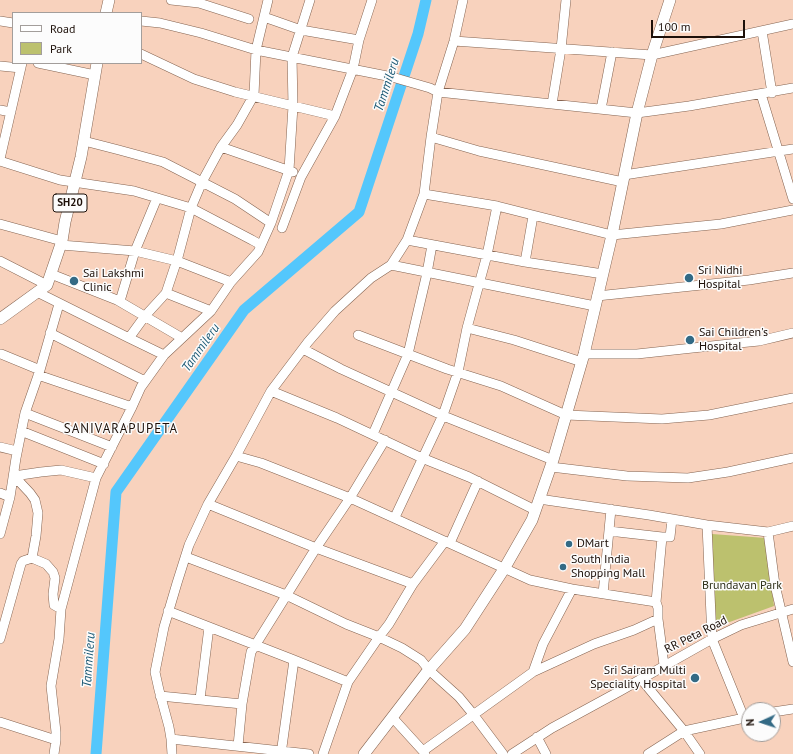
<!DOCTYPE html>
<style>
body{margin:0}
#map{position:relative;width:793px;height:754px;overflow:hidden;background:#f8d2bd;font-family:"PT Sans",sans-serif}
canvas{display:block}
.legend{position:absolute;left:12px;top:12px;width:130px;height:52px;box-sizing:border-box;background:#fcfcfc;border:1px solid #a39e9b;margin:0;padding:5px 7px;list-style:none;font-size:12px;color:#1d1009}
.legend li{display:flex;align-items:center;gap:8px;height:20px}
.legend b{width:20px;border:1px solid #a39e9b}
.north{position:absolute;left:741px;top:702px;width:40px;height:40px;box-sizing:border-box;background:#fcfcfc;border:1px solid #a39e9b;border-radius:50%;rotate:267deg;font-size:11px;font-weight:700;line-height:16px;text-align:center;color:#1d1009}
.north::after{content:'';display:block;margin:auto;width:14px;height:18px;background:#336a85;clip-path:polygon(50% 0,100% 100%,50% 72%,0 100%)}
.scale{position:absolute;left:651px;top:20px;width:94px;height:18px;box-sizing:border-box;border:2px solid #1d1009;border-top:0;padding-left:5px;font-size:12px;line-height:14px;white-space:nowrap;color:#1d1009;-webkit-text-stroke:3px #fcfcfc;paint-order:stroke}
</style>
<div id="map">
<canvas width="793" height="754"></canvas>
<ul class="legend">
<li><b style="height:5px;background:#fff"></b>Road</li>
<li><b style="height:11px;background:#bcc16e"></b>Park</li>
</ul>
<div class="north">N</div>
<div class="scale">100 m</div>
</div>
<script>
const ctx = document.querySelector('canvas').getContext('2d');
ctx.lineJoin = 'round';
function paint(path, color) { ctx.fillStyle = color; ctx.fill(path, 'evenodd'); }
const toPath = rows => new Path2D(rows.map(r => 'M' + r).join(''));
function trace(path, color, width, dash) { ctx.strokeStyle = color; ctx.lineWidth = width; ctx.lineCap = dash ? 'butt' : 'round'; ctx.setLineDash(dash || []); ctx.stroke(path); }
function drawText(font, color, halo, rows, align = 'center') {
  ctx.font = font + ' "PT Sans",sans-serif'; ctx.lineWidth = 3; ctx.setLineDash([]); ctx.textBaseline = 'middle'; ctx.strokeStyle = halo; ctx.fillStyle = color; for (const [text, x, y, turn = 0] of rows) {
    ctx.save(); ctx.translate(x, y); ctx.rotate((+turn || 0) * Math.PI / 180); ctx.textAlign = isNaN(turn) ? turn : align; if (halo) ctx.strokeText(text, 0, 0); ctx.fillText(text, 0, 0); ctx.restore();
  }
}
const green = toPath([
 [712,534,766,538,774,606,713,628]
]);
const river = toPath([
 [96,754,116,492,244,310,359,212,418,34,426,0]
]);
const minor = toPath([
 [171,0,199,3,249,19],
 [463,0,454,41,438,92,637,113,689,106,793,88],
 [264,17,301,30,359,40],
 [0,21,13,23],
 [141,21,160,23,201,33,256,50,392,77,430,88,438,92,431,137,479,151,623,182],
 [762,31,772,93],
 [454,41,652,55,793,24],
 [141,54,194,79,235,92,335,116],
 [38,63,95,75],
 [0,66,21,68],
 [761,94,793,199],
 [552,104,561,49,566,0],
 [601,109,612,52],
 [0,110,11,112],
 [431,137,424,194,407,240,391,265,371,278,335,311,308,342,271,391,337,418,422,458,469,477,535,510],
 [84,141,119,150,163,162,235,199,271,223,289,170,293,106,292,57,310,0],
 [221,147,293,172],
 [0,159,22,63],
 [0,161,60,180,134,191,191,208,252,240,261,245],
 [624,175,793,149],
 [424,194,497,206,612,235,721,224,793,210],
 [0,224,62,241],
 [282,228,301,177,335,116,353,69,359,40,372,0],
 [407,240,525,262,603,274],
 [61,245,135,251,177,261,231,282],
 [0,261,47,285],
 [525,262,533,216],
 [391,265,595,306],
 [51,274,117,300,182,338],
 [37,292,129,338,145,316,166,293,178,257,191,208,202,182,221,147,237,125,254,95,256,50,268,0],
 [166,293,211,311],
 [597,296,749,280,793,273],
 [120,301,135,251,157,198],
 [467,328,514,340,582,362],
 [50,333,145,381],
 [358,335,447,369,501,386,566,415,662,419,709,415,793,398],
 [129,338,164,355],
 [303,349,341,369,446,417,553,460],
 [1,354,40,370],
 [584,354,637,354,739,343,759,341,793,333],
 [38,375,132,407],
 [25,413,112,447],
 [21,431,104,464],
 [373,434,408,354,427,273,432,245],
 [385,440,350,498,316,548,413,584,445,541],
 [0,447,17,451],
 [236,456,261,463,350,498,530,580,572,589,656,602,658,608,658,619,664,665],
 [551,467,627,476,688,478,728,472,793,458],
 [14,476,30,493,35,500,38,513,36,536,32,558,46,564,53,572,55,578,53,594,54,605,61,609,96,478,132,407,141,387,164,355,211,311,231,282,258,252,271,223],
 [14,476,41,472,61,470,96,478],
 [0,493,10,497],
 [539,499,649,515,707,525,768,532,793,526],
 [395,517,443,415,458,372,467,328,487,255,497,206],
 [707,525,712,639,744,718],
 [609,531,662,537],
 [768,532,775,585,793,662],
 [0,534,10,497,16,458,25,413,40,370,59,304],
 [450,543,478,481],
 [186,557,286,595,346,624,379,637,402,648,421,660,429,670,459,697,473,714,503,754],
 [603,594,611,509],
 [656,602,662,537,670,537,672,519],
 [168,611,294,660,348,682,379,637,389,624,413,584],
 [0,639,21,564,23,561,32,558],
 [533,672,543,644,572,589],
 [641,679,684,731,700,754],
 [160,696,242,704],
 [200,699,209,627],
 [773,712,793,709],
 [392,717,423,751],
 [0,722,56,740],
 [537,737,546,754],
 [171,739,309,754],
 [238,746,242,704,251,652,316,548,208,504,236,456,271,391],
 [54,754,56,740,56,732,51,686,59,639,61,609],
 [172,754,171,739,169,727,159,690,155,672,164,627,177,583,189,545,208,504],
 [281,754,294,660],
 [323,754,348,682],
 [425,754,423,751,533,672,594,644,634,630,658,619],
 [512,754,552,728,620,691,712,639,741,625,793,609],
 [648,754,684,731,749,717]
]);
const major = toPath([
 [106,13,109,0],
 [0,319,47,285,62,241,65,222,81,157,97,63],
 [364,754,427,672,465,629,504,569,532,520,553,460,584,354,612,235,637,113,652,55,670,0]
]);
const markers = [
 [689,278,5,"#336a85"],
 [74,281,5,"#336a85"],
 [690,340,5,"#336a85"],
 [569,544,4,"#336a85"],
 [563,567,4,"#336a85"],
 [695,678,5,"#336a85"]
];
const shields = [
 [70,203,34]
];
const shieldNames = [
 ["SH20",70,203]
];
const poiNames = [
 ["Sri Nidhi",698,271],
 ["Hospital",698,285],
 ["Sai Lakshmi",83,274],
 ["Clinic",83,288],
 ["Sai Children's",699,333],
 ["Hospital",699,347],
 ["DMart",577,544],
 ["South India",571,560],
 ["Shopping Mall",571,574],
 ["Sri Sairam Multi",686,671,"right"],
 ["Speciality Hospital",686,685,"right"]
];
const parkNames = [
 ["Brundavan Park",742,586]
];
const streetNames = [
 ["RR Peta Road",696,635,-27]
];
const waterNames = [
 ["Tammileru",387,85,-72],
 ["Tammileru",201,348,-55],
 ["Tammileru",89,660,-86]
];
const neighbourhoodNames = [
 ["SANIVARAPUPETA",121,429]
];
paint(green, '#bcc16e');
trace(river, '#54c7fc', 11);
trace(minor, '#856451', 10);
trace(major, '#856451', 12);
trace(minor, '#fff', 9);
trace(major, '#fff', 11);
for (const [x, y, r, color] of markers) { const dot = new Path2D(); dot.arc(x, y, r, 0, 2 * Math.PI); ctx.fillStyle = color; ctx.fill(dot); trace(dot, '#fcfcfc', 1.5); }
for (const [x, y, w] of shields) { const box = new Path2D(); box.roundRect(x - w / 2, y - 9, w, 18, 3); ctx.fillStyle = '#fcfcfc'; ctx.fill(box); trace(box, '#1d1009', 1); }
drawText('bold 11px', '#1d1009', null, shieldNames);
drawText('12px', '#1d1009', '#fcfcfc', poiNames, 'left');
drawText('12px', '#2f311a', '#fcfcfc', parkNames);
drawText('12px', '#1d1009', '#fcfcfc', streetNames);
drawText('italic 13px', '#1d5a75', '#fcfcfc', waterNames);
ctx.letterSpacing = '1px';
drawText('13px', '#1d1009', '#fcfcfc', neighbourhoodNames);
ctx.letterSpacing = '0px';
</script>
